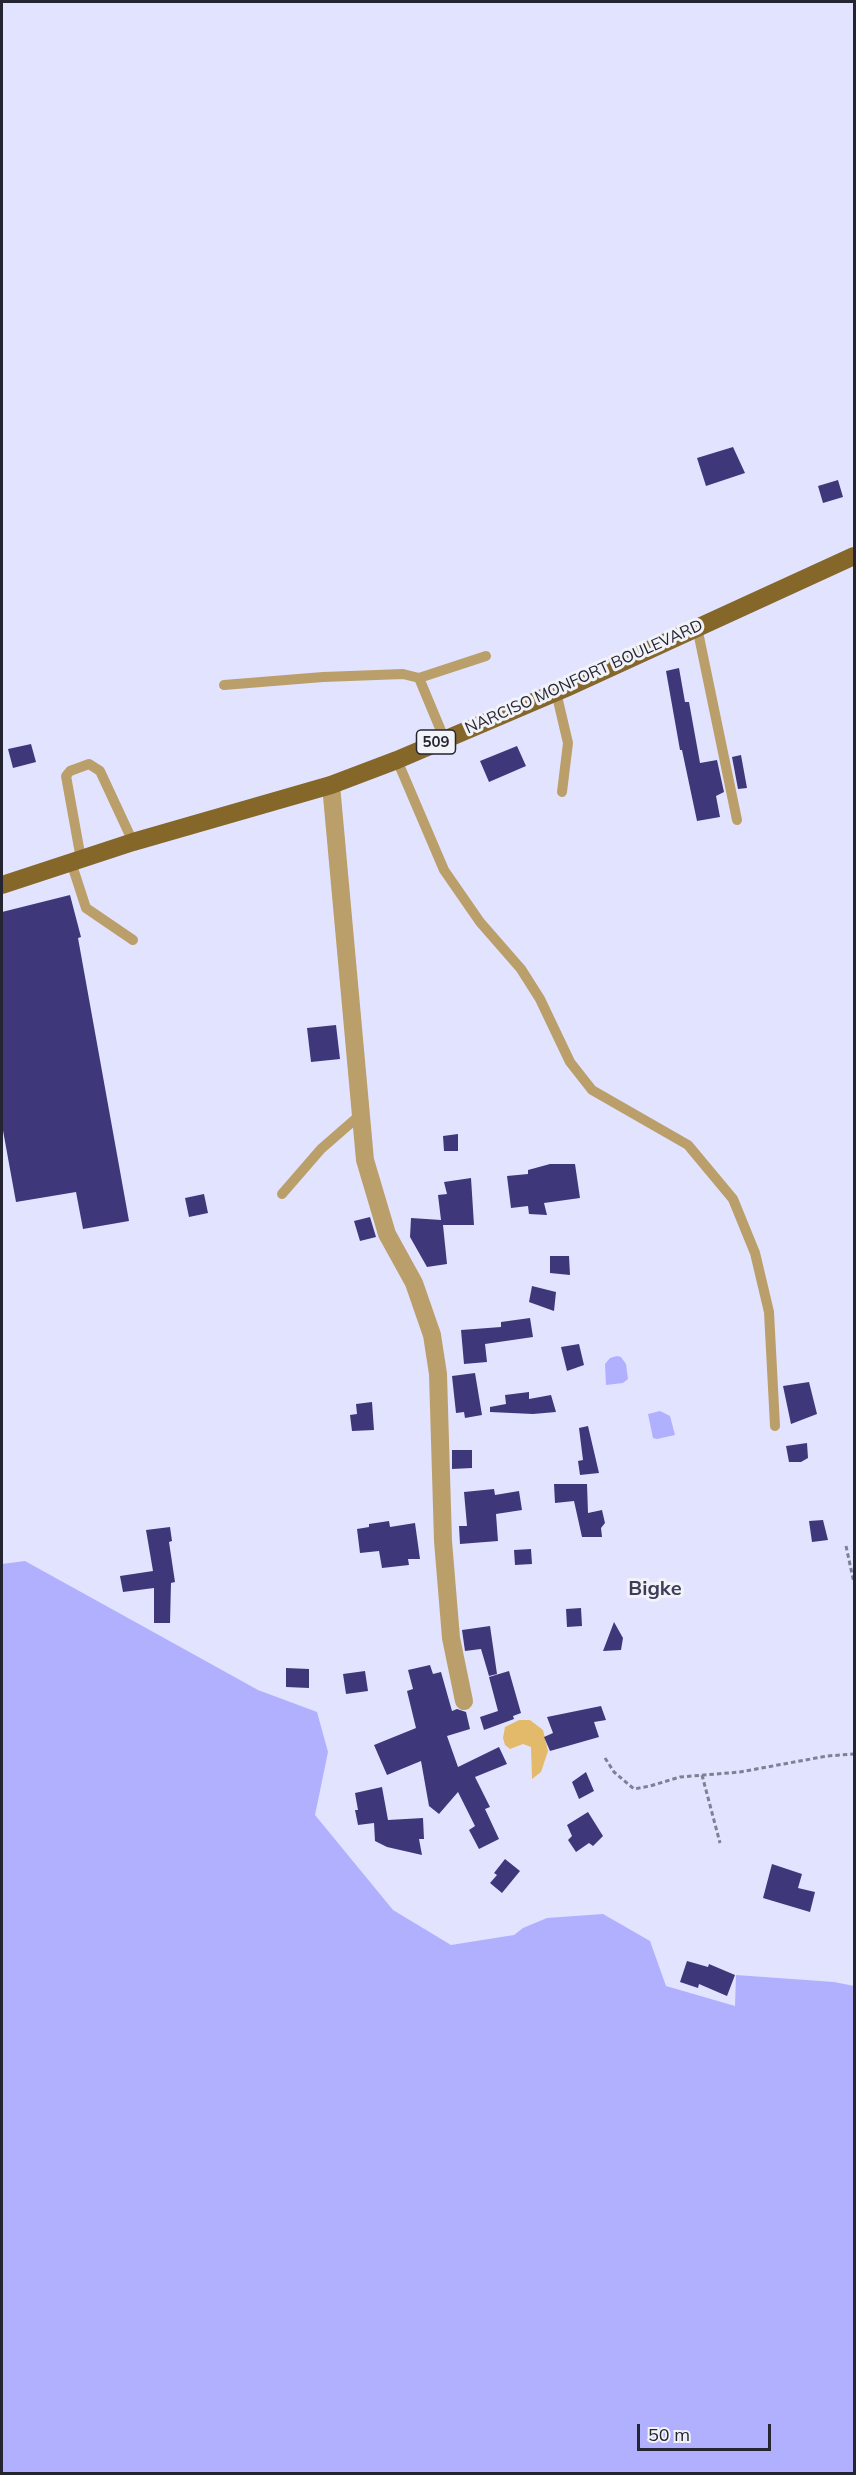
<!DOCTYPE html>
<style>
body{margin:0}
#map{position:relative;width:856px;height:2475px;overflow:hidden;background:#e2e3ff;font-family:Mulish,sans-serif}
canvas{display:block}
.frame{position:absolute;inset:0;border:3px solid #252532;pointer-events:none}
.scale{position:absolute;left:637px;top:2424px;width:134px;height:27px;box-sizing:border-box;border:3px solid #252532;border-top:0;padding-left:8px;font-size:18px;line-height:21px;white-space:nowrap;color:#252532;-webkit-text-stroke:4px #f2f2f9;paint-order:stroke}
</style>
<div id="map">
<canvas width="856" height="2475"></canvas>
<div class="frame"></div>
<div class="scale">50 m</div>
</div>
<script>
const ctx = document.querySelector('canvas').getContext('2d');
ctx.lineJoin = 'round';
function paint(path, color) { ctx.fillStyle = color; ctx.fill(path, 'evenodd'); }
const toPath = rows => new Path2D(rows.map(r => 'M' + r).join(''));
function trace(path, color, width, dash) { ctx.strokeStyle = color; ctx.lineWidth = width; ctx.lineCap = dash ? 'butt' : 'round'; ctx.setLineDash(dash || []); ctx.stroke(path); }
function drawText(font, color, halo, rows, align = 'center') {
  ctx.font = font + ' Mulish,sans-serif'; ctx.lineWidth = 6; ctx.setLineDash([]); ctx.textBaseline = 'middle'; ctx.strokeStyle = halo; ctx.fillStyle = color; for (const [text, x, y, turn = 0] of rows) {
    ctx.save(); ctx.translate(x, y); ctx.rotate((+turn || 0) * Math.PI / 180); ctx.textAlign = isNaN(turn) ? turn : align; if (halo) ctx.strokeText(text, 0, 0); ctx.fillText(text, 0, 0); ctx.restore();
  }
}
const green = toPath([
 [519,1720,530,1720,543,1730,548,1751,541,1772,532,1779,531,1747,523,1744,510,1749,505,1745,503,1738,505,1727]
]);
const water = toPath([
 [617,1356,621,1357,626,1364,628,1379,623,1383,606,1385,605,1364,610,1358],
 [660,1411,670,1416,675,1435,657,1439,653,1438,648,1414],
 [25,1561,258,1690,317,1712,328,1752,315,1815,393,1910,451,1945,514,1935,523,1928,547,1918,603,1914,650,1941,666,1986,735,2006,736,1975,834,1982,854,1986,854,2473,2,2473,2,1564]
]);
const building = toPath([
 [733,447,745,473,706,486,697,458],
 [838,480,843,497,823,503,818,486],
 [679,668,685,702,689,702,700,763,717,760,724,792,716,796,720,817,697,821,682,750,680,750,666,671],
 [31,744,36,762,13,768,8,749],
 [517,746,526,766,489,782,480,761],
 [741,755,747,788,738,789,732,757],
 [70,895,81,937,78,938,129,1221,83,1229,76,1192,16,1202,2,1125,2,912],
 [336,1025,340,1059,311,1062,307,1028],
 [458,1134,458,1151,444,1151,443,1136],
 [550,1164,575,1164,580,1198,544,1203,547,1215,529,1214,528,1206,511,1208,507,1176,528,1174,528,1170],
 [471,1178,474,1225,443,1225,447,1264,427,1267,410,1237,411,1218,441,1220,438,1195,447,1194,444,1182],
 [204,1194,208,1213,189,1217,185,1198],
 [370,1217,376,1237,360,1241,354,1221],
 [550,1256,569,1256,570,1275,550,1273],
 [532,1286,556,1292,554,1311,529,1302],
 [530,1318,533,1337,485,1344,487,1362,464,1364,461,1330,501,1327,501,1322],
 [579,1344,584,1365,567,1371,561,1347],
 [475,1373,482,1415,465,1418,464,1412,456,1413,452,1376],
 [809,1382,817,1414,791,1424,783,1386],
 [529,1392,529,1399,551,1395,556,1412,533,1414,490,1412,490,1407,506,1404,505,1395],
 [372,1402,374,1430,352,1431,350,1415,357,1414,356,1404],
 [588,1426,599,1473,580,1475,578,1461,583,1460,579,1428],
 [807,1443,808,1458,801,1462,789,1462,786,1446],
 [452,1450,472,1450,472,1468,452,1469],
 [554,1484,587,1484,588,1513,602,1510,605,1523,601,1528,602,1537,582,1537,574,1501,555,1503],
 [494,1489,495,1495,519,1491,522,1510,496,1514,498,1541,460,1544,459,1526,467,1526,464,1492],
 [823,1520,828,1540,812,1542,809,1521],
 [389,1521,390,1527,415,1523,420,1559,408,1559,409,1565,382,1568,379,1551,360,1553,357,1529,369,1527,369,1524],
 [170,1527,172,1541,169,1542,175,1582,171,1583,170,1623,154,1623,154,1588,123,1592,120,1576,153,1571,146,1530],
 [531,1549,532,1564,515,1565,514,1550],
 [581,1608,582,1626,567,1627,566,1609],
 [614,1622,623,1638,621,1650,603,1651],
 [490,1626,497,1674,489,1676,481,1649,465,1651,462,1630],
 [430,1665,433,1674,441,1672,452,1711,457,1709,466,1712,470,1729,447,1736,458,1767,499,1747,507,1764,475,1777,490,1807,485,1809,499,1839,479,1849,469,1830,475,1826,458,1792,439,1814,429,1806,421,1761,387,1775,374,1745,416,1728,407,1691,413,1689,408,1670],
 [286,1668,309,1669,309,1688,286,1687],
 [365,1671,368,1691,346,1694,343,1674],
 [509,1671,521,1713,513,1716,514,1719,484,1730,480,1717,498,1711,489,1677],
 [601,1706,606,1720,594,1722,599,1737,550,1751,544,1737,553,1733,547,1717],
 [586,1772,594,1791,579,1799,572,1782],
 [382,1787,388,1820,423,1818,424,1839,419,1839,422,1855,387,1847,375,1841,374,1823,358,1825,355,1810,358,1810,355,1793],
 [588,1812,603,1836,593,1846,589,1843,576,1852,568,1840,572,1836,567,1825],
 [505,1859,520,1871,502,1893,490,1883,497,1875,494,1873],
 [772,1864,802,1874,798,1888,815,1892,810,1912,763,1898],
 [687,1961,708,1967,709,1964,735,1975,727,1996,699,1984,698,1988,680,1982]
]);
const path = toPath([
 [846,1546,854,1583],
 [605,1758,614,1772,634,1789,650,1786,680,1777,740,1772,827,1756,854,1754],
 [702,1775,720,1843]
]);
const lane = toPath([
 [697,627,737,820],
 [419,678,486,656],
 [224,685,323,677,403,674,419,678,444,738],
 [556,692,568,743,562,792],
 [397,760,444,870,480,922,521,969,540,999,570,1062,592,1090,688,1145,733,1199,755,1253,769,1312,775,1426],
 [81,859,66,776,70,771,89,764,100,771,133,842],
 [71,862,86,908,133,940],
 [282,1194,321,1149,360,1115]
]);
const street = toPath([
 [331,785,365,1160,387,1234,414,1283,432,1335,438,1374,443,1541,451,1638,464,1701]
]);
const primary = toPath([
 [2,885,133,842,331,785,397,760,566,688,854,556]
]);
const shields = [
 [436,742,39]
];
const shieldNames = [
 ["509",436,742]
];
const streetNames = [
 ["NARCISO MONFORT BOULEVARD",584,677,-24]
];
const quarterNames = [
 ["Bigke",655,1589]
];
paint(green, '#e3ba6a');
paint(water, '#b1b0ff');
paint(building, '#3e387b');
trace(path, '#7f8094', 3, [4.5, 3]);
trace(lane, '#bb9f6b', 10);
trace(street, '#bb9f6b', 18);
trace(primary, '#85672a', 18);
for (const [x, y, w] of shields) { const box = new Path2D(); box.roundRect(x - w / 2, y - 12, w, 24, 4.5); ctx.fillStyle = '#f2f2f9'; ctx.fill(box); trace(box, '#252532', 1.5); }
drawText('bold 15px', '#252532', null, shieldNames);
drawText('16px', '#252532', '#f2f2f9', streetNames);
drawText('bold 20px', '#3d3d59', '#f2f2f9', quarterNames);
</script>
